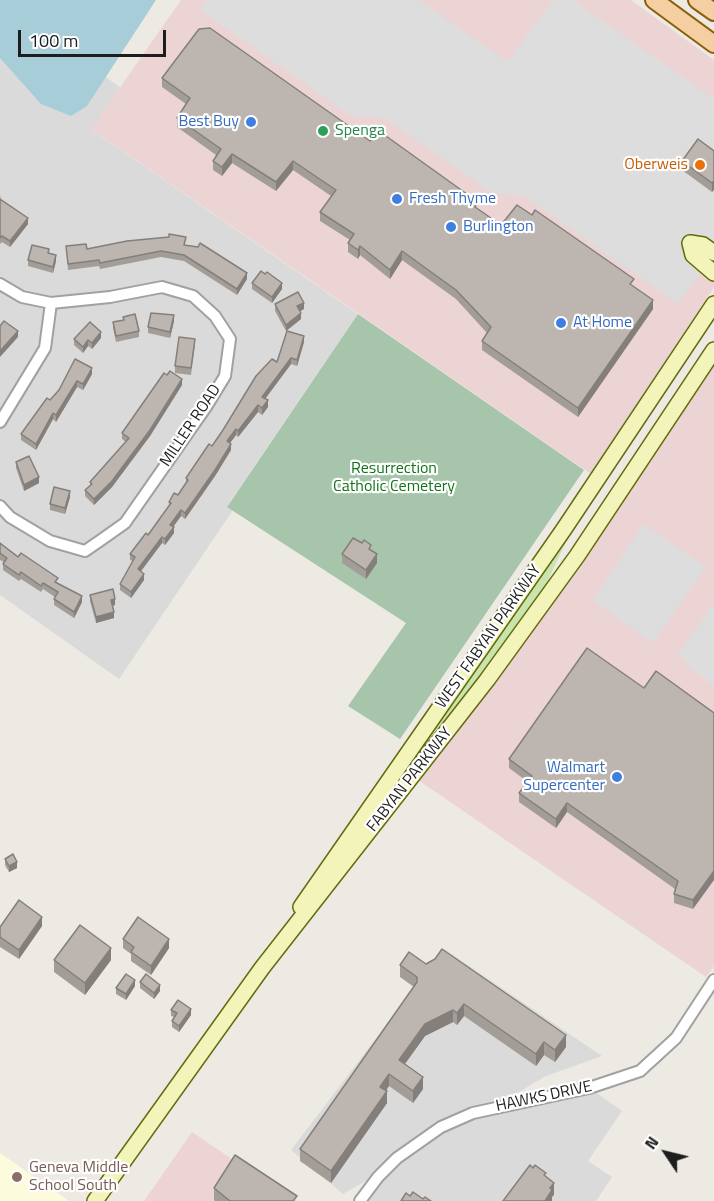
<!DOCTYPE html>
<style>
body{margin:0}
#map{position:relative;width:714px;height:1201px;overflow:hidden;background:#edeae3;font-family:"Titillium Web",sans-serif}
canvas{display:block}
.north{position:absolute;left:636px;top:1123px;width:60px;height:60px;-webkit-text-stroke:4px #fff;paint-order:stroke;rotate:305deg;font-size:16px;font-weight:700;line-height:24px;text-align:center;color:#1d1d1d}
.north::after{content:'';display:block;margin:auto;width:21px;height:27px;background:#1d1d1d;clip-path:polygon(50% 0,100% 100%,50% 72%,0 100%)}
.scale{position:absolute;left:18px;top:30px;width:148px;height:27px;box-sizing:border-box;border:3px solid #1d1d1d;border-top:0;padding-left:8px;font-size:18px;line-height:21px;white-space:nowrap;color:#1d1d1d;-webkit-text-stroke:4px #fff;paint-order:stroke}
</style>
<div id="map">
<canvas width="714" height="1201"></canvas>
<div class="north">N</div>
<div class="scale">100 m</div>
</div>
<script>
const ctx = document.querySelector('canvas').getContext('2d');
ctx.lineJoin = 'round';
function paint(path, color) { ctx.fillStyle = color; ctx.fill(path, 'evenodd'); }
const toPath = rows => new Path2D(rows.map(r => 'M' + r).join(''));
function trace(path, color, width, dash) { ctx.strokeStyle = color; ctx.lineWidth = width; ctx.lineCap = dash ? 'butt' : 'round'; ctx.setLineDash(dash || []); ctx.stroke(path); }
function drawText(font, color, halo, rows, align = 'center') {
  ctx.font = font + ' "Titillium Web",sans-serif'; ctx.lineWidth = 4.5; ctx.setLineDash([]); ctx.textBaseline = 'middle'; ctx.strokeStyle = halo; ctx.fillStyle = color; for (const [text, x, y, turn = 0] of rows) {
    ctx.save(); ctx.translate(x, y); ctx.rotate((+turn || 0) * Math.PI / 180); ctx.textAlign = isNaN(turn) ? turn : align; if (halo) ctx.strokeText(text, 0, 0); ctx.fillText(text, 0, 0); ctx.restore();
  }
}
const residential = toPath([
 [0,3,120,87,92,130,358,314,227,506,233,510,119,679,0,595],
 [444,949,602,1056,546,1076,473,1119,514,1107,594,1091,622,1111,588,1161,612,1177,596,1201,366,1201,399,1162,343,1194,291,1150]
]);
const commercial = toPath([
 [181,0,631,0,714,60,714,287,591,474,91,129],
 [714,364,714,966,706,977,418,780,576,573],
 [192,1132,294,1201,144,1201]
]);
const education = toPath([
 [0,1153,69,1201,0,1201]
]);
const grass = toPath([
 [563,539,566,542,530,618,325,882]
]);
const cemetery = toPath([
 [358,314,584,470,400,739,348,706,406,623,227,507]
]);
const parking = toPath([
 [207,0,419,0,508,62,552,0,573,0,714,99,714,253,678,304,524,196,492,193,384,118,350,115,200,10],
 [644,524,706,567,653,643,592,600],
 [714,603,714,686,693,670,678,654]
]);
const water = toPath([
 [0,0,156,0,87,106,71,116,41,104,0,58]
]);
const minor = toPath([
 [0,284,22,297,51,303,110,297,162,287,193,296,215,316,230,339,225,376,206,407,125,523,101,540,85,551,50,541,10,517,0,506],
 [0,422,45,348,51,303],
 [360,1201,378,1177,397,1158,441,1127,473,1113,589,1088,640,1071,676,1038,714,980]
]);
const secondary = toPath([
 [714,253,703,245,690,243,693,255,714,273],
 [301,907,564,529,714,304],
 [95,1201,262,968,487,680,577,556,714,350]
]);
const primary = toPath([
 [654,0,714,44],
 [697,0,714,12]
]);
const wall = toPath([
 [162,78,370,141,501,225,634,287,653,309,578,417,482,350,482,341,487,333,456,299,402,260,390,279,360,255,358,259,348,252,348,243,350,240,320,221,320,212,331,196,293,170,276,191,232,163,222,176,213,170,213,161,216,155,177,127,177,118,186,104,162,87],
 [714,151,712,192,682,170,682,161],
 [0,195,1,200,28,224,10,247,2,242,0,244],
 [185,245,247,279,237,295,184,261,161,257,100,269,99,266,68,270,66,246,87,249],
 [49,253,56,261,53,273,28,266,28,260],
 [252,283,282,289,272,303,252,289],
 [275,304,304,309,300,311,301,319,286,331,275,311],
 [123,317,139,331,139,337,116,342,113,328,113,322,123,320],
 [174,321,170,338,148,333,148,327],
 [101,338,92,349,88,346,83,353,74,345,74,339],
 [304,342,297,366,291,364,265,399,268,407,262,415,258,412,238,437,236,435,230,443,231,450,215,476,185,519,181,516,173,527,174,533,165,545,162,543,141,571,144,580,131,598,120,590,120,584,133,561,130,560,130,554,148,535,169,506,169,502,178,495,186,484,186,478,212,446,277,362],
 [195,345,191,375,175,373,175,366],
 [92,374,83,390,77,387,56,422,53,419,36,450,21,440,21,434,59,390],
 [182,385,150,436,112,487,94,505,85,496,85,490,90,485,90,482,126,442,122,439,122,433],
 [16,462,39,483,24,491,16,468],
 [70,497,65,514,50,510,50,504],
 [0,543,82,602,74,618,54,605,54,599,55,597,43,589,41,592,21,579,19,581,3,570,3,564,4,562,0,560],
 [371,550,377,563,366,579,342,563,342,554],
 [90,595,115,605,112,606,114,618,96,623,90,601],
 [644,688,714,713,693,909,674,903,674,894,675,889,567,812,556,828,519,802,519,793,528,782,509,768,509,759],
 [5,859,17,868,9,872,5,865],
 [42,926,19,959,0,947,0,927],
 [123,939,169,948,151,975,131,961,131,954,123,948],
 [54,960,111,960,85,995,54,972],
 [426,964,566,1047,555,1062,544,1055,536,1066,464,1016,457,1025,453,1022,425,1036,405,1064,423,1089,413,1103,389,1086,386,1090,387,1103,331,1183,300,1161,300,1149,414,987,400,977,400,965],
 [140,982,160,991,154,999,140,988],
 [135,986,126,1000,116,994,116,988],
 [171,1010,191,1015,179,1032,172,1027,172,1021,174,1017,171,1016],
 [214,1188,297,1201,215,1201,214,1200]
]);
const shadedWall = toPath([
 [232,154,232,163,222,176,222,167],
 [293,161,293,170,276,191,276,182],
 [714,181,714,190,712,192,712,183],
 [28,218,28,224,10,247,10,241],
 [360,246,360,255,358,259,358,250],
 [402,251,402,260,390,279,390,270],
 [56,255,56,261,53,273,53,267],
 [247,273,247,279,237,295,237,289],
 [282,283,282,289,272,303,272,297],
 [653,300,653,309,578,417,578,408],
 [304,303,304,309,297,313,297,306],
 [301,313,301,319,286,331,286,325],
 [174,315,174,321,170,338,170,332],
 [18,331,18,337,0,357,0,351],
 [101,332,101,338,92,349,92,343],
 [304,336,304,342,297,366,297,360],
 [88,340,88,346,83,353,83,347],
 [291,358,291,364,262,403,262,397],
 [92,368,92,374,83,390,83,384],
 [182,379,182,385,150,436,112,487,94,505,94,499],
 [77,381,77,387,56,422,56,415],
 [268,400,268,407,262,415,262,408],
 [258,405,258,412,238,437,238,431],
 [53,413,53,419,36,450,36,444],
 [236,429,236,435,227,447,227,441],
 [231,444,231,450,215,476,185,519,185,513],
 [39,477,39,483,24,491,24,485],
 [70,491,70,497,65,514,65,508],
 [181,510,181,516,170,531,170,525],
 [174,527,174,533,165,545,165,539],
 [162,537,162,543,138,575,138,569],
 [377,554,377,563,366,579,366,570],
 [144,574,144,580,131,598,131,592],
 [82,596,82,602,74,618,74,612],
 [115,599,115,605,111,606,111,600],
 [114,612,114,618,96,623,96,617],
 [567,803,567,812,556,828,556,819],
 [17,862,17,868,9,872,9,866],
 [714,871,714,880,693,909,693,900],
 [42,917,42,926,19,959,19,950],
 [169,939,169,948,151,975,151,966],
 [111,948,111,960,85,995,85,983],
 [135,980,135,986,126,1000,126,994],
 [160,985,160,991,154,999,154,993],
 [464,1004,464,1016,457,1025,457,1013],
 [191,1009,191,1015,179,1032,179,1026],
 [453,1010,453,1022,425,1036,399,1072,399,1060,425,1024],
 [566,1035,566,1047,555,1062,555,1050],
 [544,1042,544,1055,536,1066,536,1054],
 [389,1074,389,1086,380,1099,380,1087],
 [423,1077,423,1089,413,1103,413,1091],
 [387,1091,387,1103,331,1183,331,1171],
 [554,1183,554,1195,552,1197,552,1201,545,1201,550,1188]
]);
const building = toPath([
 [210,28,370,141,379,131,478,202,475,207,501,225,517,205,532,215,535,210,634,279,630,284,653,300,578,408,482,341,491,327,456,290,402,251,390,270,360,246,358,250,348,243,354,234,320,212,336,190,293,161,276,182,232,154,222,167,213,161,221,149,177,118,190,98,162,78,199,29,210,28],
 [698,139,714,151,714,181,712,183,682,161,698,139],
 [0,199,28,218,10,241,2,236,0,238,0,199],
 [169,234,186,237,184,245,198,247,200,243,247,273,237,289,184,255,161,251,100,263,99,260,68,264,66,246,86,244,87,249,127,241,169,237,169,234],
 [32,245,49,249,48,253,56,255,53,267,28,260,32,245],
 [261,271,265,274,267,272,282,283,272,297,252,283,261,271],
 [298,292,304,303,297,306,301,313,286,325,275,304,298,292],
 [151,313,174,315,170,332,148,327,151,313],
 [135,314,139,331,116,336,113,322,124,320,123,317,135,314],
 [4,321,18,331,0,351,0,326,4,321],
 [90,322,101,332,92,343,88,340,83,347,74,339,90,322],
 [287,331,304,336,297,360,291,358,262,397,268,400,262,408,258,405,238,431,236,429,227,441,231,444,215,470,185,513,181,510,170,525,174,527,165,539,162,537,138,569,144,574,131,592,120,584,135,557,130,554,146,533,148,535,171,503,169,502,174,493,178,495,188,480,186,478,209,444,212,446,223,430,256,376,272,359,277,362,287,331],
 [179,337,195,339,191,368,175,366,179,337],
 [75,359,92,368,83,384,77,381,56,415,53,413,36,444,21,434,47,398,50,400,59,390,75,359],
 [170,371,182,379,150,430,112,481,94,499,85,490,92,484,90,482,129,438,122,433,164,373,167,375,170,371],
 [29,456,39,477,24,485,16,462,29,456],
 [54,487,70,491,65,508,50,504,54,487],
 [353,538,362,543,364,540,371,545,369,549,377,554,366,570,342,554,353,538],
 [0,543,18,557,21,553,58,578,55,582,82,596,74,612,54,599,58,592,43,583,41,586,21,572,19,575,3,564,7,558,0,553,0,543],
 [113,589,115,599,111,600,114,612,96,617,90,595,113,589],
 [587,648,644,688,656,671,714,713,714,871,693,900,674,894,678,881,567,803,556,819,519,793,532,776,509,759,587,648],
 [13,854,17,862,9,866,5,859,13,854],
 [19,900,42,917,19,950,0,937,0,927,19,900],
 [138,917,169,939,151,966,131,952,134,947,123,939,138,917],
 [80,925,111,948,85,983,54,960,80,925],
 [442,949,566,1035,555,1050,544,1042,536,1054,464,1004,457,1013,453,1010,425,1024,399,1060,423,1077,413,1091,389,1074,380,1087,387,1091,331,1171,300,1149,417,982,417,977,400,965,409,952,426,964,435,959,442,949],
 [126,974,135,980,126,994,116,988,126,974],
 [146,974,160,985,154,993,140,982,146,974],
 [178,1000,191,1009,179,1026,172,1021,177,1013,171,1010,178,1000],
 [235,1155,297,1196,293,1201,230,1201,214,1188,235,1155],
 [530,1165,533,1168,535,1165,546,1173,544,1175,554,1183,550,1188,552,1190,545,1201,503,1201,530,1165],
 [413,1192,423,1199,425,1197,431,1201,401,1201,406,1193,410,1196,413,1192]
]);
const markers = [
 [251,122,6,"#3f7fe0"],
 [323,131,6,"#2e9e5b"],
 [700,165,6,"#e8710a"],
 [397,199,6,"#3f7fe0"],
 [451,227,6,"#3f7fe0"],
 [561,323,6,"#3f7fe0"],
 [617,777,6,"#3f7fe0"],
 [17,1177,6,"#8d6e63"]
];
const shopNames = [
 ["Best Buy",239,122,"right"],
 ["Fresh Thyme",409,199],
 ["Burlington",463,227],
 ["At Home",573,323],
 ["Walmart",605,768,"right"],
 ["Supercenter",605,786,"right"]
];
const leisureNames = [
 ["Spenga",335,131]
];
const foodNames = [
 ["Oberweis",688,165]
];
const streetNames = [
 ["MILLER ROAD",191,426,-56],
 ["WEST FABYAN PARKWAY",489,637,-55],
 ["FABYAN PARKWAY",410,780,-52],
 ["HAWKS DRIVE",544,1097,-12]
];
const parkNames = [
 ["Resurrection",394,469],
 ["Catholic Cemetery",394,487]
];
const educationNames = [
 ["Geneva Middle",29,1168],
 ["School South",29,1186]
];
paint(residential, '#dbdada');
paint(commercial, '#edd4d4');
paint(education, '#fcfcdd');
paint(grass, '#c9e4ad');
paint(cemetery, '#a6c5aa');
paint(parking, '#ddd');
paint(water, '#a7ced8');
trace(minor, '#a1a1a1', 14);
trace(secondary, '#636b0d', 18);
trace(primary, '#8b5e0b', 20);
trace(minor, '#fff', 10);
trace(secondary, '#f3f4ba', 15);
trace(primary, '#f5cfa1', 16);
paint(wall, '#a39d97');
paint(shadedWall, '#847f7b');
paint(building, '#bdb6b0');
trace(building, '#847f7b', 1.5);
for (const [x, y, r, color] of markers) { const dot = new Path2D(); dot.arc(x, y, r, 0, 2 * Math.PI); ctx.fillStyle = color; ctx.fill(dot); trace(dot, '#fff', 2); }
drawText('16px', '#366cbe', '#fff', shopNames, 'left');
drawText('16px', '#27864d', '#fff', leisureNames, 'left');
drawText('16px', '#c56008', '#fff', foodNames, 'right');
drawText('16px', '#1d1d1d', '#fff', streetNames);
drawText('16px', '#137319', '#fff', parkNames);
drawText('16px', '#785e54', '#fff', educationNames, 'left');
</script>
